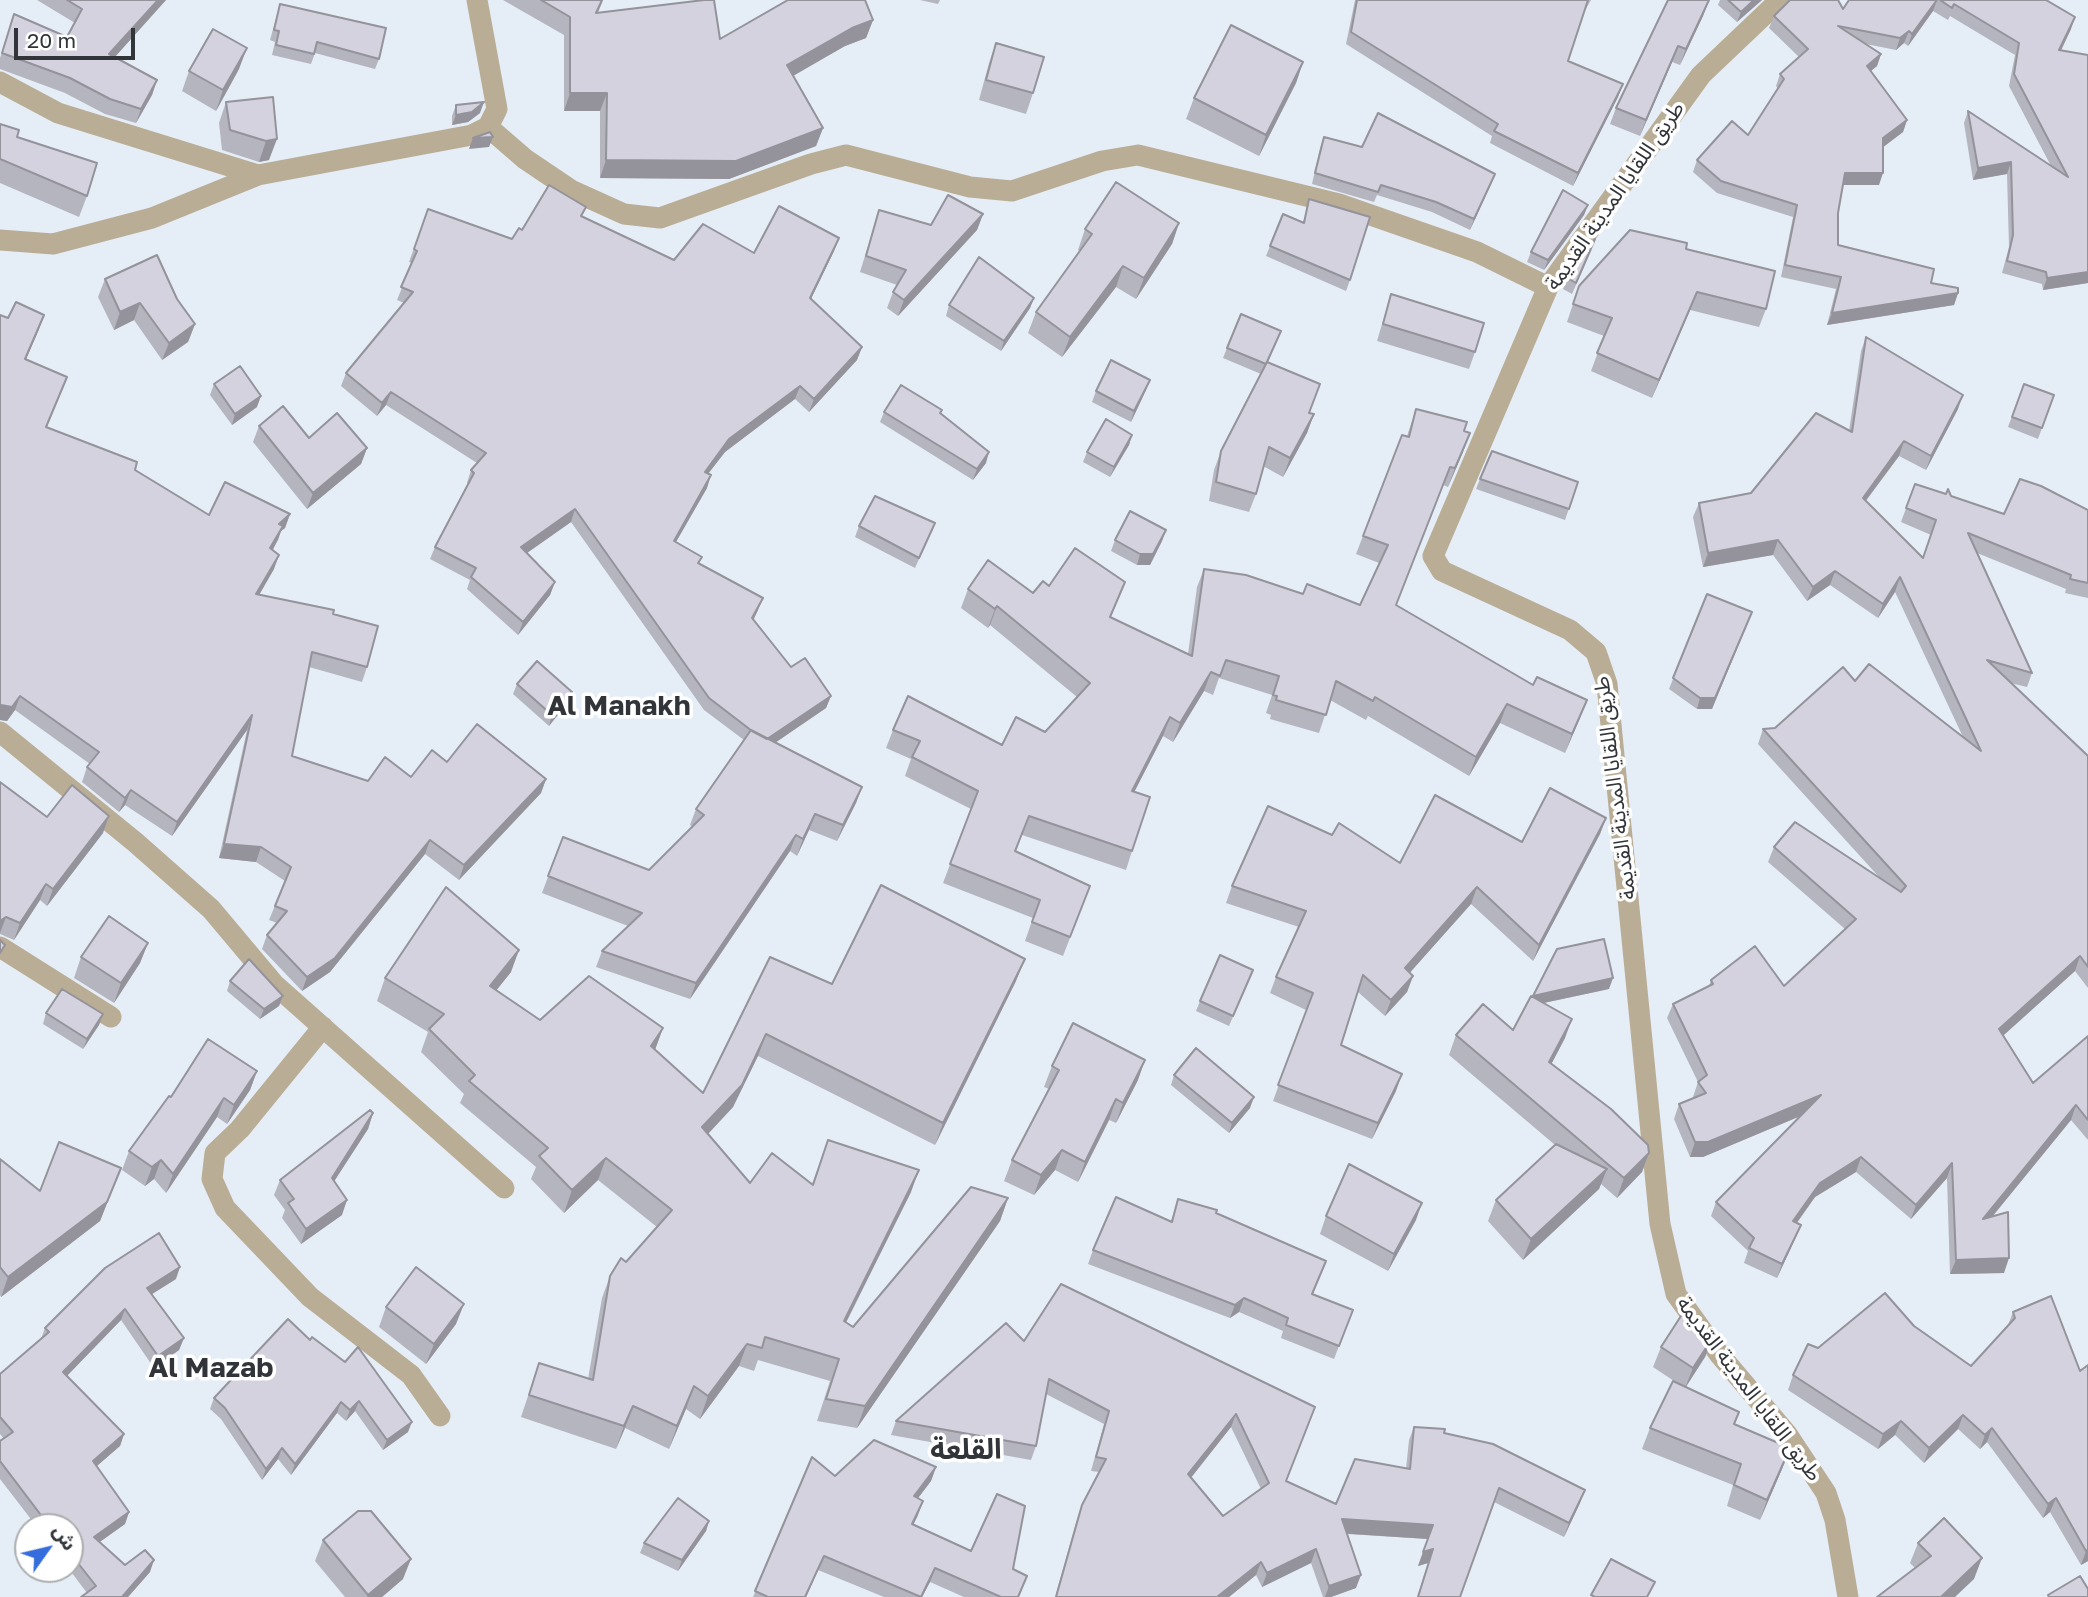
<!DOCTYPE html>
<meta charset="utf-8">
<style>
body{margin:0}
#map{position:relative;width:2088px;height:1597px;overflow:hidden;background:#e5eef7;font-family:"Golos Text","Noto Sans Arabic",sans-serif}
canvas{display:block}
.north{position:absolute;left:14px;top:1513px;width:70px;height:70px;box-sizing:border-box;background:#fff;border:2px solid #adaeaf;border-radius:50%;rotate:56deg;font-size:19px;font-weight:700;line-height:28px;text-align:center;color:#313438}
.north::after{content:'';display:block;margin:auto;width:24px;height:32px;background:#366ddc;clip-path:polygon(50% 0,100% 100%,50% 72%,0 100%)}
.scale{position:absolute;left:14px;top:28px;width:121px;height:32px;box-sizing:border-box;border:4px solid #313438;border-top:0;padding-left:9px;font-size:21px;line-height:24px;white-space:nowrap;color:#313438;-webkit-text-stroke:5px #fff;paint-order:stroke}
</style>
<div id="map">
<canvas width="2088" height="1597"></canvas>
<div class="north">ش</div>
<div class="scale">20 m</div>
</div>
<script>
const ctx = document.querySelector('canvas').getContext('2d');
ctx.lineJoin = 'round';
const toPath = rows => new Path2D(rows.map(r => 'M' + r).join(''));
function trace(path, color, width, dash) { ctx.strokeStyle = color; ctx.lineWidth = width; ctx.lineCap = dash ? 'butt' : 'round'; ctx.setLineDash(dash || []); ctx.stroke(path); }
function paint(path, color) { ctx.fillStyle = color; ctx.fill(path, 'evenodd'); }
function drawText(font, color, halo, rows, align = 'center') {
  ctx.font = font + ' "Golos Text","Noto Sans Arabic",sans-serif'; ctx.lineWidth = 7; ctx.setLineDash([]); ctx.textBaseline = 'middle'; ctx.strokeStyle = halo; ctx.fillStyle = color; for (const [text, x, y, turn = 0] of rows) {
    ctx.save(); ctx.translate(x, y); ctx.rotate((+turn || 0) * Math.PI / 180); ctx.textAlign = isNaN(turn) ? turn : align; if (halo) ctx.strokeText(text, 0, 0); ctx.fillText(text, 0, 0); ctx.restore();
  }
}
const minor = toPath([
 [1780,0,1701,75,1548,287,1433,556,1442,571,1570,630,1596,652,1607,684,1660,1224,1676,1294,1719,1354,1787,1434,1826,1493,1835,1520,1848,1597],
 [0,82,58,113,258,175],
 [488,127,525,159,571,190,624,214,660,218,811,164,846,155,970,187,1012,191,1102,161,1138,155,1339,204,1477,252,1548,287],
 [0,240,53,244,152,218,258,175,472,135,488,127,497,109,477,0],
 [0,732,135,842,211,909,274,984,504,1188],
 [0,947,111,1017],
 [323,1027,240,1129,215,1153,212,1179,225,1208,310,1297,411,1375,440,1416]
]);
const wall = toPath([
 [37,0,166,0,115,57,157,80,152,95,136,123,105,114,65,93,0,69,0,58,14,14,67,37,75,23],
 [503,0,603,0,598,13,720,39,873,20,866,38,845,46,793,75,823,128,816,146,729,179,600,178,600,111,564,111,564,35],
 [920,0,940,0,938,4],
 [1355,0,1591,0,1584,12,1568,61,1618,97,1573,186,1490,143,1492,136,1346,44],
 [1709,0,1703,16,1680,65,1672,62,1640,136,1610,124,1616,108],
 [1720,0,1762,0,1737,22,1718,5],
 [1849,0,2046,0,2071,29,2061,51,2088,283,2043,290,2042,284,2002,273,2009,247,2007,174,1973,180,1964,123,1968,111,2051,166,2009,86,2015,55,1950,16,1948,20,1933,11,1908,46,1904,43,1896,50,1866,44,1881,54,1877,66,1871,71,1907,120,1903,132,1883,147,1879,185,1843,185,1838,213,1838,245,1931,283,1958,293,1954,305,1827,325,1836,289,1781,277,1793,217,1717,193,1693,172,1697,160,1748,135,1778,89,1776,86,1780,74,1799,57,1769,28,1774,16,1843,9],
 [280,4,379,59,375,69,315,53,311,64,272,55,275,42,270,40],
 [996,43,1033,93,1026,114,979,100,989,63],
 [1303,62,1296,83,1259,156,1186,119,1194,98],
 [239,69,216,111,182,91,189,71],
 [273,97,269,160,259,162,222,150,219,123,226,102],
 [456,105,480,113,468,122,452,125,452,116],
 [0,124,87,196,79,217,0,183],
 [1324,137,1362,147,1491,184,1470,230,1432,212,1377,195,1374,202,1312,184,1320,148],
 [1309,199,1350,280,1346,291,1266,256,1283,214,1303,223],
 [1588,205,1584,215,1544,270,1527,262,1531,252],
 [428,209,512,239,522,230,582,217,674,260,754,253,839,238,834,251,811,299,862,347,857,360,809,412,795,399,725,452,708,474,707,488,676,542,702,557,699,564,758,610,754,619,791,667,831,696,826,708,775,743,862,787,856,803,837,841,809,830,797,856,790,851,690,999,596,967,602,951,628,926,542,893,563,837,649,870,693,827,690,825,696,809,744,740,704,710,571,522,527,553,555,582,550,595,518,635,467,589,470,580,430,559,435,547,468,484,467,483,471,470,477,463,386,405,377,416,341,386,346,373,404,303,397,300,412,263,409,262],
 [879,210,931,225,983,214,977,230,898,316,887,308,893,292,897,285,860,272],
 [1179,223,1172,244,1136,299,1116,287,1062,357,1028,333,1036,312,1080,251,1078,250,1085,229],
 [1592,249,1572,294,1563,289,1567,278],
 [1686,249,1766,309,1759,327,1690,310,1652,398,1591,371,1604,336,1567,322,1579,286],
 [105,279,177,299,195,324,188,342,162,360,134,320,114,330,98,297],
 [1391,294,1475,352,1469,369,1377,341],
 [1034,298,1030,308,1001,351,946,316,949,305],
 [0,315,39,329,26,359,61,391,47,427,135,470,209,515,290,514,285,528,281,531,273,550,274,569,259,595,333,614,367,667,362,682,309,667,292,756,368,781,411,777,447,762,546,779,541,793,459,880,425,854,330,972,302,991,262,949,267,935,277,923,269,920,285,881,256,862,219,858,247,730,172,836,125,805,119,812,82,782,87,767,90,764,15,710,7,721,0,720],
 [1866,337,1958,409,1926,470,1899,456,1866,501,1923,558,1931,535,1901,522,1915,484,2004,514,2088,510,2088,598,2065,593,2066,589,1977,553,2032,673,2027,687,2010,683,2088,756,2088,988,2075,971,2003,1035,2033,1083,2088,1036,2088,1140,2071,1120,1992,1217,2004,1273,1950,1274,1947,1178,1911,1219,1856,1172,1815,1197,1797,1223,1795,1239,1777,1278,1744,1263,1748,1251,1711,1216,1716,1202,1800,1116,1703,1157,1690,1157,1674,1119,1679,1104,1694,1098,1693,1097,1698,1082,1667,1018,1673,1004,1709,986,1711,980,1784,986,1845,929,1768,862,1774,847,1880,878,1758,744,1763,729,1775,728,1855,681,1963,737,1895,592,1878,618,1830,585,1807,601,1773,555,1703,567,1693,517,1699,503,1751,493,1849,431,1861,351],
 [1277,341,1268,362,1310,413,1314,414,1307,433,1283,477,1263,466,1256,494,1249,512,1209,501,1214,470,1221,451,1261,374,1223,358,1227,348],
 [214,384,257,407,232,425,210,395],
 [2024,384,2054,395,2038,439,2008,427],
 [1146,390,1131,422,1092,402,1096,391],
 [1416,409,1464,431,1463,452,1448,487,1443,485,1396,605,1533,685,1587,700,1565,753,1500,723,1469,776,1368,716,1366,720,1330,700,1319,733,1270,719,1271,715,1266,713,1272,695,1219,678,1213,695,1204,691,1173,742,1163,736,1134,792,1132,851,1126,870,1022,835,1016,852,1083,904,1063,956,1025,941,1033,918,943,883,971,809,905,776,911,759,886,748,893,730,1002,745,1045,732,1077,697,990,625,988,628,961,608,968,589,1033,593,1049,586,1111,618,1188,654,1197,587,1204,569,1303,594,1360,605,1379,563,1356,554,1402,435,1407,436],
 [884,412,941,413,986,463,973,480,880,422],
 [259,426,309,438,367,448,361,464,307,509,253,442],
 [1132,435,1129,445,1110,477,1083,462,1087,452],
 [1480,479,1578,482,1565,520,1476,489],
 [935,523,915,568,855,537,859,526],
 [1166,530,1162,541,1150,565,1137,565,1111,551,1115,540],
 [1707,594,1748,623,1712,709,1697,709,1669,689],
 [517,684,568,702,549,726,513,694],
 [0,782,47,817,103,833,47,906,40,900,14,940,0,934],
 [1606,818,1600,834,1533,961,1471,904,1409,973,1413,976,1407,992,1385,1016,1358,992,1341,1045,1396,1091,1372,1139,1273,1101,1306,1010,1270,993,1276,977,1299,927,1226,903,1232,886,1332,835,1400,863,1522,842],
 [148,943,140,963,114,1003,74,978,81,957],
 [770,957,832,984,1016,981,935,1145,758,1056,733,1107,708,1134,750,1183,812,1184,828,1140,911,1192,846,1323,853,1327,1008,1198,1000,1221,857,1428,817,1421,830,1381,758,1360,754,1371,739,1366,700,1419,686,1409,669,1449,625,1428,616,1449,521,1417,539,1363,588,1379,602,1298,610,1276,626,1262,657,1227,598,1180,564,1213,531,1179,536,1167,460,1103,464,1094,421,1052,428,1032,377,1001,385,978,511,972,496,991,540,1020,663,1028,655,1049,703,1093],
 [1253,970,1229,1026,1196,1011,1200,1001],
 [230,981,283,996,279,1006,260,1019,227,991],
 [1609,989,1544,1003,1565,1038,1551,1064,1649,1153,1642,1172,1617,1198,1601,1184,1599,1189,1523,1260,1488,1221,1496,1200,1555,1145,1449,1055,1456,1035,1513,1030,1532,997],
 [46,1013,103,1014,99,1025,83,1049,43,1024],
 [1052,1066,1138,1080,1116,1123,1109,1120,1078,1182,1055,1170,1034,1195,1004,1181,1012,1160,1049,1089,1044,1087],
 [257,1071,250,1090,227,1124,217,1117,166,1193,154,1179,145,1186,122,1170,129,1151,171,1097],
 [1174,1075,1250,1108,1229,1133,1171,1085],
 [373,1113,368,1129,334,1181,342,1215,301,1244,282,1218,285,1210,274,1195,280,1180],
 [0,1159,40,1191,121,1168,100,1221,1,1297,0,1295],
 [1178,1199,1216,1213,1321,1274,1313,1294,1353,1310,1334,1359,1281,1338,1283,1331,1239,1312,1230,1318,1088,1264,1093,1250,1171,1221],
 [1326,1216,1416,1220,1388,1271,1320,1234],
 [176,1279,151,1295,184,1338,179,1350,154,1368,121,1320,67,1376,124,1434,120,1446,96,1466,129,1512,125,1524,99,1542,125,1565,150,1572,128,1597,81,1597,87,1593,69,1569,70,1569,70,1527,37,1527,0,1479,0,1441,4,1439,0,1434,0,1374,41,1339,45,1328],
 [386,1307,456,1324,426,1364,379,1327],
 [2013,1312,2080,1371,2088,1561,2081,1565,2050,1512,2043,1518,1987,1442,1980,1449,1958,1429,1924,1463,1895,1435,1878,1449,1788,1390,1793,1375,1818,1348,1914,1326,1971,1366,2008,1325],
 [288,1319,408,1432,383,1450,355,1411,346,1421,337,1413,291,1475,278,1459,262,1480,221,1419,210,1409,214,1398],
 [1713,1337,1705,1357,1686,1387,1735,1424,1790,1448,1782,1469,1760,1520,1727,1506,1733,1485,1642,1449,1650,1428,1677,1383,1653,1367,1661,1347],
 [1024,1341,1315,1407,1286,1481,1336,1504,1406,1469,1409,1440,1414,1427,1444,1433,1580,1503,1564,1537,1494,1502,1460,1597,1417,1597,1428,1563,1418,1566,1428,1539,1347,1534,1356,1588,1331,1597,1323,1597,1311,1563,1262,1587,1256,1575,1229,1597,1055,1597,1077,1519,1082,1505,1099,1472,1091,1471,1104,1424,1046,1394,1036,1446,1031,1460,891,1435,896,1421],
 [1231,1427,1261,1489,1223,1516,1191,1477],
 [812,1457,835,1476,936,1467,931,1481,918,1498,918,1515,913,1525,1013,1569,1022,1590,1019,1597,964,1597,930,1582,922,1597,884,1597,818,1570,806,1597,753,1597],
 [709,1521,706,1531,678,1571,640,1553,644,1543],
 [323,1540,403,1579,382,1597,345,1597,315,1561],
 [1918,1543,1974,1579,1915,1568,1910,1563]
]);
const shadedWall = toPath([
 [158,0,166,0,104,69,109,54],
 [1709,0,1703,16,1680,65,1686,49],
 [1754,0,1762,0,1737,22,1741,12],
 [1937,0,1933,11,1908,46,1912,34],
 [2075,17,2071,29,2055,62,2059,50],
 [873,20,866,38,845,46,781,83,787,65,852,28],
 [1909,31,1904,43,1896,50,1900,38],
 [1678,46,1672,62,1640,136,1646,120],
 [247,48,239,69,216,111,223,90],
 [1881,54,1877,66,1862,78,1867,66],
 [1303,62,1296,83,1259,156,1266,135],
 [157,80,152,95,136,123,141,109],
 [1623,84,1618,97,1573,186,1578,173],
 [570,93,607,93,600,111,564,111],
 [484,102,480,113,468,122,452,125,456,115],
 [1907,120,1903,132,1878,151,1883,138],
 [823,128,816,146,729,179,600,178,606,160],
 [493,137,489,147,469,149,473,138],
 [277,139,269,160,259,162,266,141],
 [2011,162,2007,174,1973,180,1978,168],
 [1845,173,1883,173,1879,185,1841,185],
 [1495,174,1491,184,1470,230,1474,219],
 [1588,205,1584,215,1544,270,1548,260],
 [983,214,977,230,898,316,904,300],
 [1179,223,1172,244,1136,299,1144,278],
 [839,238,834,251,805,311,810,298],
 [1123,266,1116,287,1062,357,1070,337],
 [2088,272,2088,283,2043,290,2047,278],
 [1697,292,1690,310,1652,398,1659,380],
 [1958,293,1954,305,1827,325,1832,313],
 [1034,298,1030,308,1001,351,1004,341],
 [140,303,134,320,114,330,120,312],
 [44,315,39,329,20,373,25,359],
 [195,324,188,342,162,360,169,343],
 [862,347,857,360,809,412,814,399],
 [1150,380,1146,390,1131,422,1134,411],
 [800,386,795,399,725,452,700,484,705,472,729,439],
 [391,392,386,405,377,416,382,403],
 [1963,395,1958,409,1926,470,1931,456],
 [261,396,257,407,232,425,235,414],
 [1314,414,1307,433,1283,477,1290,458],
 [1470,433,1463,452,1448,487,1455,468],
 [1132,435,1129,445,1110,477,1114,467],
 [1904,441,1899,456,1857,512,1863,498],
 [367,448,361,464,307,509,313,493],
 [989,452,986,463,973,480,977,469],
 [711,475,707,488,669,554,674,541],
 [575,509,571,522,517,560,521,547],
 [290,514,285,528,281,531,278,540,265,563,279,524],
 [1166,530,1162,541,1150,565,1137,565,1140,554],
 [1778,540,1773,555,1703,567,1708,553],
 [279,555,274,569,251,609,256,594],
 [1835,571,1830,585,1807,601,1813,587],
 [1900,577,1895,592,1878,618,1883,604],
 [555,582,550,595,518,635,523,622],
 [763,598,758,610,748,630,752,618],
 [997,606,990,625,988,628,995,609],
 [1752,612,1712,709,1697,709,1700,698],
 [1211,672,1204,691,1173,742,1180,723],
 [572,692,568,702,549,726,552,715],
 [20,696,15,710,7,721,0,720,0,706],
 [831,696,826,708,760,753,765,740],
 [1587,700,1580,718,1565,753,1572,734],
 [1507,704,1500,723,1469,776,1476,757],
 [252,715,247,730,172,836,177,822],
 [1170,717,1163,736,1125,810,1132,791],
 [546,779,541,793,459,880,464,865],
 [862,787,856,803,837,841,843,825],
 [131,790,125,805,119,812,125,798],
 [815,814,809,830,797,856,803,839],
 [109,816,103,833,47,906,53,889],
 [1606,818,1600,834,1533,961,1539,945],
 [796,835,790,851,690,999,696,983],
 [430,840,425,854,330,972,302,991,307,977],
 [224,844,261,847,256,862,219,858],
 [46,884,40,900,14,940,20,923],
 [1477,887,1471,904,1399,985,1405,968],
 [6,917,0,933,0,921],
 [148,943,140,963,114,1003,121,983],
 [519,950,511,972,481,1009,490,986],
 [2080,956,2075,971,1994,1044,1999,1029],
 [1025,959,1016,981,935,1145,943,1123],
 [1413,976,1407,992,1385,1016,1391,1000],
 [1613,978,1609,989,1529,1006,1533,996],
 [283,996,279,1006,260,1019,264,1009],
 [103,1014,99,1025,83,1049,87,1039],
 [1572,1019,1565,1038,1542,1082,1549,1062],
 [663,1028,655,1050,651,1046],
 [766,1034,758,1056,733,1107,693,1150,702,1127],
 [1145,1060,1138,1080,1116,1123,1123,1103],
 [257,1071,250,1090,227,1124,234,1105],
 [1402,1074,1396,1091,1372,1139,1378,1123],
 [1821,1095,1815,1110,1703,1157,1690,1157,1695,1142],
 [1254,1097,1250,1108,1229,1133,1232,1123],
 [224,1098,217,1117,166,1193,173,1174],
 [1116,1099,1109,1120,1078,1182,1085,1162],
 [2076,1105,2071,1120,1978,1234,1983,1219],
 [373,1113,368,1129,326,1194,332,1178],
 [1062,1150,1055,1170,1034,1195,1041,1175],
 [1649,1153,1642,1172,1617,1198,1624,1178],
 [1861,1157,1856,1172,1815,1197,1788,1235,1793,1221,1820,1183],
 [606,1158,598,1180,564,1213,572,1190],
 [161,1160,154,1179,145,1186,152,1167],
 [1952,1163,1947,1178,1911,1219,1916,1205],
 [121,1168,100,1221,1,1297,8,1277],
 [1607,1169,1599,1189,1523,1260,1531,1239],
 [919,1170,911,1192,835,1344,844,1321],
 [1008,1198,1000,1221,857,1428,865,1406],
 [347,1200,342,1215,301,1244,306,1229],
 [1422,1203,1416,1220,1388,1271,1394,1254],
 [1801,1225,1795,1239,1777,1278,1782,1264],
 [2009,1258,2004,1273,1950,1274,1956,1260],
 [180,1267,176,1279,142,1300,147,1288],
 [1244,1298,1239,1312,1230,1318,1235,1305],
 [464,1304,456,1324,426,1364,434,1344],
 [125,1309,121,1320,59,1384,63,1372],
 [1713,1337,1705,1357,1685,1388,1693,1368],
 [184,1338,179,1350,154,1368,158,1356],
 [747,1344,739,1366,700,1419,708,1396],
 [694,1386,686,1409,669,1449,677,1426],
 [359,1401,355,1411,346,1421,350,1410],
 [341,1402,337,1413,291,1475,295,1464],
 [633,1406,625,1428,616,1449,624,1426],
 [1236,1414,1231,1427,1183,1488,1188,1474],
 [1963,1415,1958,1429,1924,1463,1929,1448],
 [1901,1421,1895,1435,1878,1449,1883,1434],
 [412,1422,408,1432,383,1450,387,1440],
 [1992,1428,1987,1442,1980,1449,1985,1435],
 [124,1434,120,1446,89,1473,93,1461],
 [282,1448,278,1459,262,1480,266,1469],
 [1790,1448,1782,1469,1760,1520,1767,1500],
 [936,1467,931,1481,909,1510,914,1496],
 [1585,1490,1580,1503,1564,1537,1569,1523],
 [2056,1498,2050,1512,2043,1518,2048,1504],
 [923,1501,918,1515,907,1538,912,1524],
 [129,1512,125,1524,90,1549,94,1537],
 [1342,1519,1433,1525,1428,1539,1337,1533],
 [709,1521,706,1531,678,1571,682,1560],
 [1316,1549,1311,1563,1262,1587,1267,1573],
 [1433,1549,1428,1563,1418,1566,1423,1552],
 [2088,1550,2088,1561,2081,1565,2086,1551],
 [824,1556,806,1597,805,1597],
 [1982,1558,1974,1579,1955,1597,1941,1597],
 [411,1559,403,1579,382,1597,367,1597,368,1595],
 [154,1560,150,1572,128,1597,122,1597],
 [1261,1562,1256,1575,1229,1597,1217,1597],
 [935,1568,930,1582,922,1597,920,1597],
 [1361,1575,1356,1588,1331,1597,1325,1597,1329,1586]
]);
const building = toPath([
 [67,0,158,0,109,54,157,80,141,109,110,99,70,78,2,53,14,14,67,37,82,9,67,0],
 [541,0,602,0,596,13,704,0,714,0,720,39,788,0,865,0,873,20,852,28,787,65,823,128,736,161,606,160,607,93,570,93,570,17,541,0],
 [1357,0,1588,0,1568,61,1623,84,1578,173,1494,131,1498,124,1351,32,1357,0],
 [1668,0,1709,0,1686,49,1678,46,1646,120,1616,108,1668,0],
 [1728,0,1754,0,1741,12,1728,0],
 [1790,0,1838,0,1843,9,1849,0,1937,0,1912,34,1909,31,1900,38,1838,26,1881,54,1867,66,1907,120,1883,138,1883,173,1845,173,1838,213,1838,245,1934,269,1931,283,1958,288,1958,293,1832,313,1841,277,1785,265,1797,205,1721,181,1697,160,1732,121,1748,135,1784,79,1780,74,1808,49,1774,16,1790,0],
 [1940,0,2046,0,2075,17,2059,50,2088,55,2088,272,2047,278,2046,272,2007,261,2013,235,2011,162,1978,168,1968,111,2068,177,2014,74,2019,43,1954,4,1952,8,1940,0],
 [280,4,386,28,379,59,317,42,314,54,276,45,279,31,274,30,280,4],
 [1231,25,1303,62,1266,135,1194,98,1231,25],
 [213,29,247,48,223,90,189,71,213,29],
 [996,43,1044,57,1033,93,986,80,996,43],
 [273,97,277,139,266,141,230,130,226,102,273,97],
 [484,102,472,112,456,115,456,105,484,102],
 [1378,113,1495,174,1474,219,1436,202,1381,185,1378,192,1315,173,1324,137,1362,147,1378,113],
 [0,124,19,130,17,137,97,163,87,196,0,159,0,124],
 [490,132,493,137,473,138,490,132],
 [1116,182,1179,223,1144,278,1123,266,1070,337,1036,312,1092,234,1085,229,1116,182],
 [549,185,586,207,581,216,674,260,703,224,754,253,779,206,839,238,810,298,862,347,814,399,800,386,729,439,705,472,711,475,674,541,702,557,698,563,763,598,752,618,791,667,805,658,831,696,767,739,752,731,709,698,575,509,521,547,555,582,523,622,471,577,476,568,435,547,474,473,471,470,486,453,391,392,382,403,346,373,413,292,401,287,417,251,414,249,428,209,512,239,519,228,522,230,549,185],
 [1563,190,1588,205,1548,260,1531,252,1563,190],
 [948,195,983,214,904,300,893,292,906,270,866,256,879,210,931,225,948,195],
 [1309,199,1370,217,1350,280,1270,246,1283,214,1304,223,1309,199],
 [1630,230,1687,243,1686,249,1775,271,1766,309,1697,292,1659,380,1597,353,1612,318,1573,304,1579,286,1630,230],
 [1595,239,1576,283,1567,278,1595,239],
 [157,255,177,299,195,324,169,343,140,303,120,312,105,279,157,255],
 [979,257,1034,298,1004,341,949,305,979,257],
 [1391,294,1484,323,1475,352,1383,324,1391,294],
 [16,302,44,315,25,359,67,377,46,427,137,462,135,470,209,515,225,482,290,514,279,524,283,526,270,548,279,555,256,594,334,610,333,614,378,626,367,667,312,652,292,756,368,781,385,757,411,777,432,750,447,762,477,724,546,779,464,865,430,840,335,958,307,977,267,935,287,911,275,906,291,867,261,847,224,844,252,715,177,822,131,790,125,798,87,767,99,752,20,696,12,707,1,705,0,706,0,315,8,318,16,302],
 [1241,314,1281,331,1266,364,1227,348,1241,314],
 [1866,337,1963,395,1931,456,1904,441,1863,498,1923,558,1936,520,1906,508,1915,484,1946,494,1948,489,1951,496,2004,514,2020,479,2041,486,2088,510,2088,583,2070,579,2071,575,1968,533,2032,673,1987,660,2088,756,2088,967,2080,956,1999,1029,2033,1083,2088,1036,2088,1120,2076,1105,1983,1219,2008,1212,2009,1258,1956,1260,1952,1163,1916,1205,1861,1157,1820,1183,1793,1221,1801,1225,1782,1264,1749,1248,1754,1238,1716,1202,1821,1095,1708,1142,1695,1142,1679,1104,1706,1093,1698,1082,1707,1075,1673,1004,1713,984,1711,980,1755,946,1784,986,1856,919,1774,847,1795,822,1901,892,1906,886,1763,729,1775,728,1843,667,1855,681,1869,664,1981,751,1900,577,1883,604,1835,571,1813,587,1778,540,1708,553,1699,503,1751,493,1816,413,1852,432,1866,337],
 [1111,360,1150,380,1134,411,1096,391,1111,360],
 [1267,362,1320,384,1309,413,1314,414,1290,458,1269,447,1256,494,1216,482,1221,451,1267,362],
 [240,366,261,396,235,414,214,384,240,366],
 [2024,384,2054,395,2042,428,2012,417,2024,384],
 [901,385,942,410,940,413,989,452,977,469,884,412,901,385],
 [283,406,309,438,337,413,367,448,313,493,259,426,283,406],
 [1416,409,1467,422,1464,431,1470,433,1455,468,1450,467,1396,605,1533,685,1537,677,1587,700,1572,734,1507,704,1476,757,1375,697,1373,701,1336,681,1326,715,1276,700,1277,696,1273,695,1279,676,1226,660,1220,676,1211,672,1180,723,1170,717,1132,791,1150,797,1132,851,1029,816,1015,851,1090,886,1070,937,1032,922,1040,900,950,864,978,791,912,757,920,741,893,730,908,696,1002,745,1016,717,1045,732,1090,683,997,606,995,609,968,589,988,560,1033,593,1043,581,1049,586,1075,548,1125,582,1110,617,1192,656,1204,569,1246,575,1303,594,1307,584,1360,605,1388,545,1363,536,1402,435,1409,437,1416,409],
 [1106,419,1132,435,1114,467,1087,452,1106,419],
 [1492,451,1578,482,1569,509,1480,479,1492,451],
 [875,496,935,523,919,558,859,526,875,496],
 [1130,511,1166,530,1153,554,1140,554,1115,540,1130,511],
 [1707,594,1752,612,1715,698,1700,698,1673,678,1707,594],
 [537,661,572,692,552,715,517,684,537,661],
 [751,730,862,787,843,825,815,814,803,839,796,835,696,983,602,951,642,913,548,876,563,837,649,870,704,815,696,809,751,730],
 [0,782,47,817,72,785,109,816,53,889,46,884,20,923,6,917,0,921,0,782],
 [1550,788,1606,818,1539,945,1477,887,1405,968,1413,976,1391,1000,1363,975,1341,1045,1402,1074,1378,1123,1278,1085,1313,993,1276,977,1306,911,1232,886,1268,806,1332,835,1339,823,1400,863,1435,795,1522,842,1550,788],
 [881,885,1025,959,943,1123,766,1034,742,1085,702,1127,750,1183,772,1153,813,1185,828,1140,919,1170,844,1321,853,1327,971,1187,1008,1198,865,1406,826,1399,839,1359,765,1337,762,1348,747,1344,708,1396,694,1386,677,1426,633,1406,624,1426,529,1395,539,1363,593,1380,610,1276,621,1258,626,1262,672,1210,606,1158,572,1190,539,1156,548,1148,469,1081,475,1075,429,1029,444,1014,385,978,446,887,519,950,490,986,540,1020,589,976,663,1028,651,1046,703,1093,770,957,832,984,881,885],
 [109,916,148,943,121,983,81,957,109,916],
 [1604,939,1613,978,1533,996,1557,949,1604,939],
 [0,940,5,945,0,953,0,940],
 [1220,955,1253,970,1233,1016,1200,1001,1220,955],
 [249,959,283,996,264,1009,230,981,249,959],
 [62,989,103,1014,87,1039,46,1013,62,989],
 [1531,996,1572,1019,1549,1062,1611,1109,1648,1145,1649,1153,1624,1178,1456,1035,1483,1004,1513,1030,1531,996],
 [1073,1023,1145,1060,1123,1103,1116,1099,1085,1162,1062,1150,1041,1175,1012,1160,1059,1070,1052,1066,1073,1023],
 [208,1039,257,1071,234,1105,224,1098,173,1174,161,1160,152,1167,129,1151,169,1096,171,1097,208,1039],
 [1196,1048,1254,1097,1232,1123,1174,1075,1196,1048],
 [370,1110,373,1113,332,1178,347,1200,306,1229,288,1203,294,1199,280,1180,370,1110],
 [59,1142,121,1168,107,1202,8,1277,0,1267,0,1159,40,1191,59,1142],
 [1556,1144,1607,1169,1531,1239,1496,1200,1556,1144],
 [1349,1164,1422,1203,1394,1254,1326,1216,1349,1164],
 [1116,1197,1172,1222,1178,1199,1217,1210,1216,1213,1326,1261,1312,1294,1353,1310,1339,1346,1286,1325,1288,1318,1244,1298,1235,1305,1093,1250,1116,1197],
 [159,1233,180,1267,147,1288,184,1338,158,1356,125,1309,63,1372,124,1434,93,1461,129,1512,94,1537,125,1565,145,1550,154,1560,122,1597,81,1597,96,1586,70,1553,70,1527,50,1527,0,1461,0,1441,13,1432,0,1417,0,1374,49,1332,45,1328,105,1268,159,1233],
 [416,1267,464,1304,434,1344,386,1307,416,1267],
 [1061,1284,1315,1407,1286,1481,1336,1504,1355,1459,1410,1469,1414,1427,1445,1429,1444,1433,1493,1444,1585,1490,1569,1523,1499,1488,1460,1597,1418,1597,1433,1549,1423,1552,1433,1525,1342,1519,1361,1575,1329,1586,1316,1549,1267,1573,1261,1562,1217,1597,1056,1597,1082,1505,1106,1459,1096,1457,1109,1411,1049,1379,1036,1446,896,1421,1006,1323,1024,1341,1061,1284],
 [1236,1414,1269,1483,1223,1516,1188,1474,1236,1414],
 [1885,1293,1914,1326,1971,1366,2015,1318,2013,1312,2051,1296,2080,1371,2088,1365,2088,1550,2086,1551,2056,1498,2048,1504,1992,1428,1985,1435,1963,1415,1929,1448,1901,1421,1883,1434,1793,1375,1808,1344,1818,1348,1885,1293],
 [1688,1305,1713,1337,1693,1368,1661,1347,1688,1305],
 [288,1319,310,1340,312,1337,345,1362,358,1347,412,1422,387,1440,359,1401,350,1410,341,1402,295,1464,282,1448,266,1469,225,1408,214,1398,288,1319],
 [1673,1381,1739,1412,1734,1424,1790,1448,1767,1500,1734,1485,1741,1464,1650,1428,1673,1381],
 [874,1440,936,1467,914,1496,923,1501,912,1524,971,1551,997,1494,1025,1506,1013,1569,1027,1576,1018,1597,1001,1597,935,1568,921,1597,824,1556,805,1597,768,1597,755,1591,812,1457,835,1476,874,1440],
 [678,1498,709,1521,682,1560,644,1543,678,1498],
 [358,1511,371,1511,411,1559,368,1595,323,1540,358,1511],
 [1944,1518,1982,1558,1941,1597,1877,1597,1931,1556,1918,1543,1944,1518],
 [1611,1559,1655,1582,1647,1597,1595,1597,1591,1595,1611,1559],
 [2080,1576,2088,1589,2088,1597,2049,1597,2048,1595,2080,1576]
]);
const streetNames = [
 ["طريق اللقايا المدينة القديمة",1615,196,-55],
 ["طريق اللقايا المدينة القديمة",1615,788,-97],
 ["طريق اللقايا المدينة القديمة",1749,1389,53]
];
const districtNames = [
 ["Al Manakh",619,706],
 ["Al Mazab",211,1368],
 ["القلعة",966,1450]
];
trace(minor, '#baad96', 21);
paint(wall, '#b5b5bf');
paint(shadedWall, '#94939b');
paint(building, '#d3d2de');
trace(building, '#94939b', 2);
drawText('21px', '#313438', '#fff', streetNames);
drawText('bold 28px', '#313438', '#fff', districtNames);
</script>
